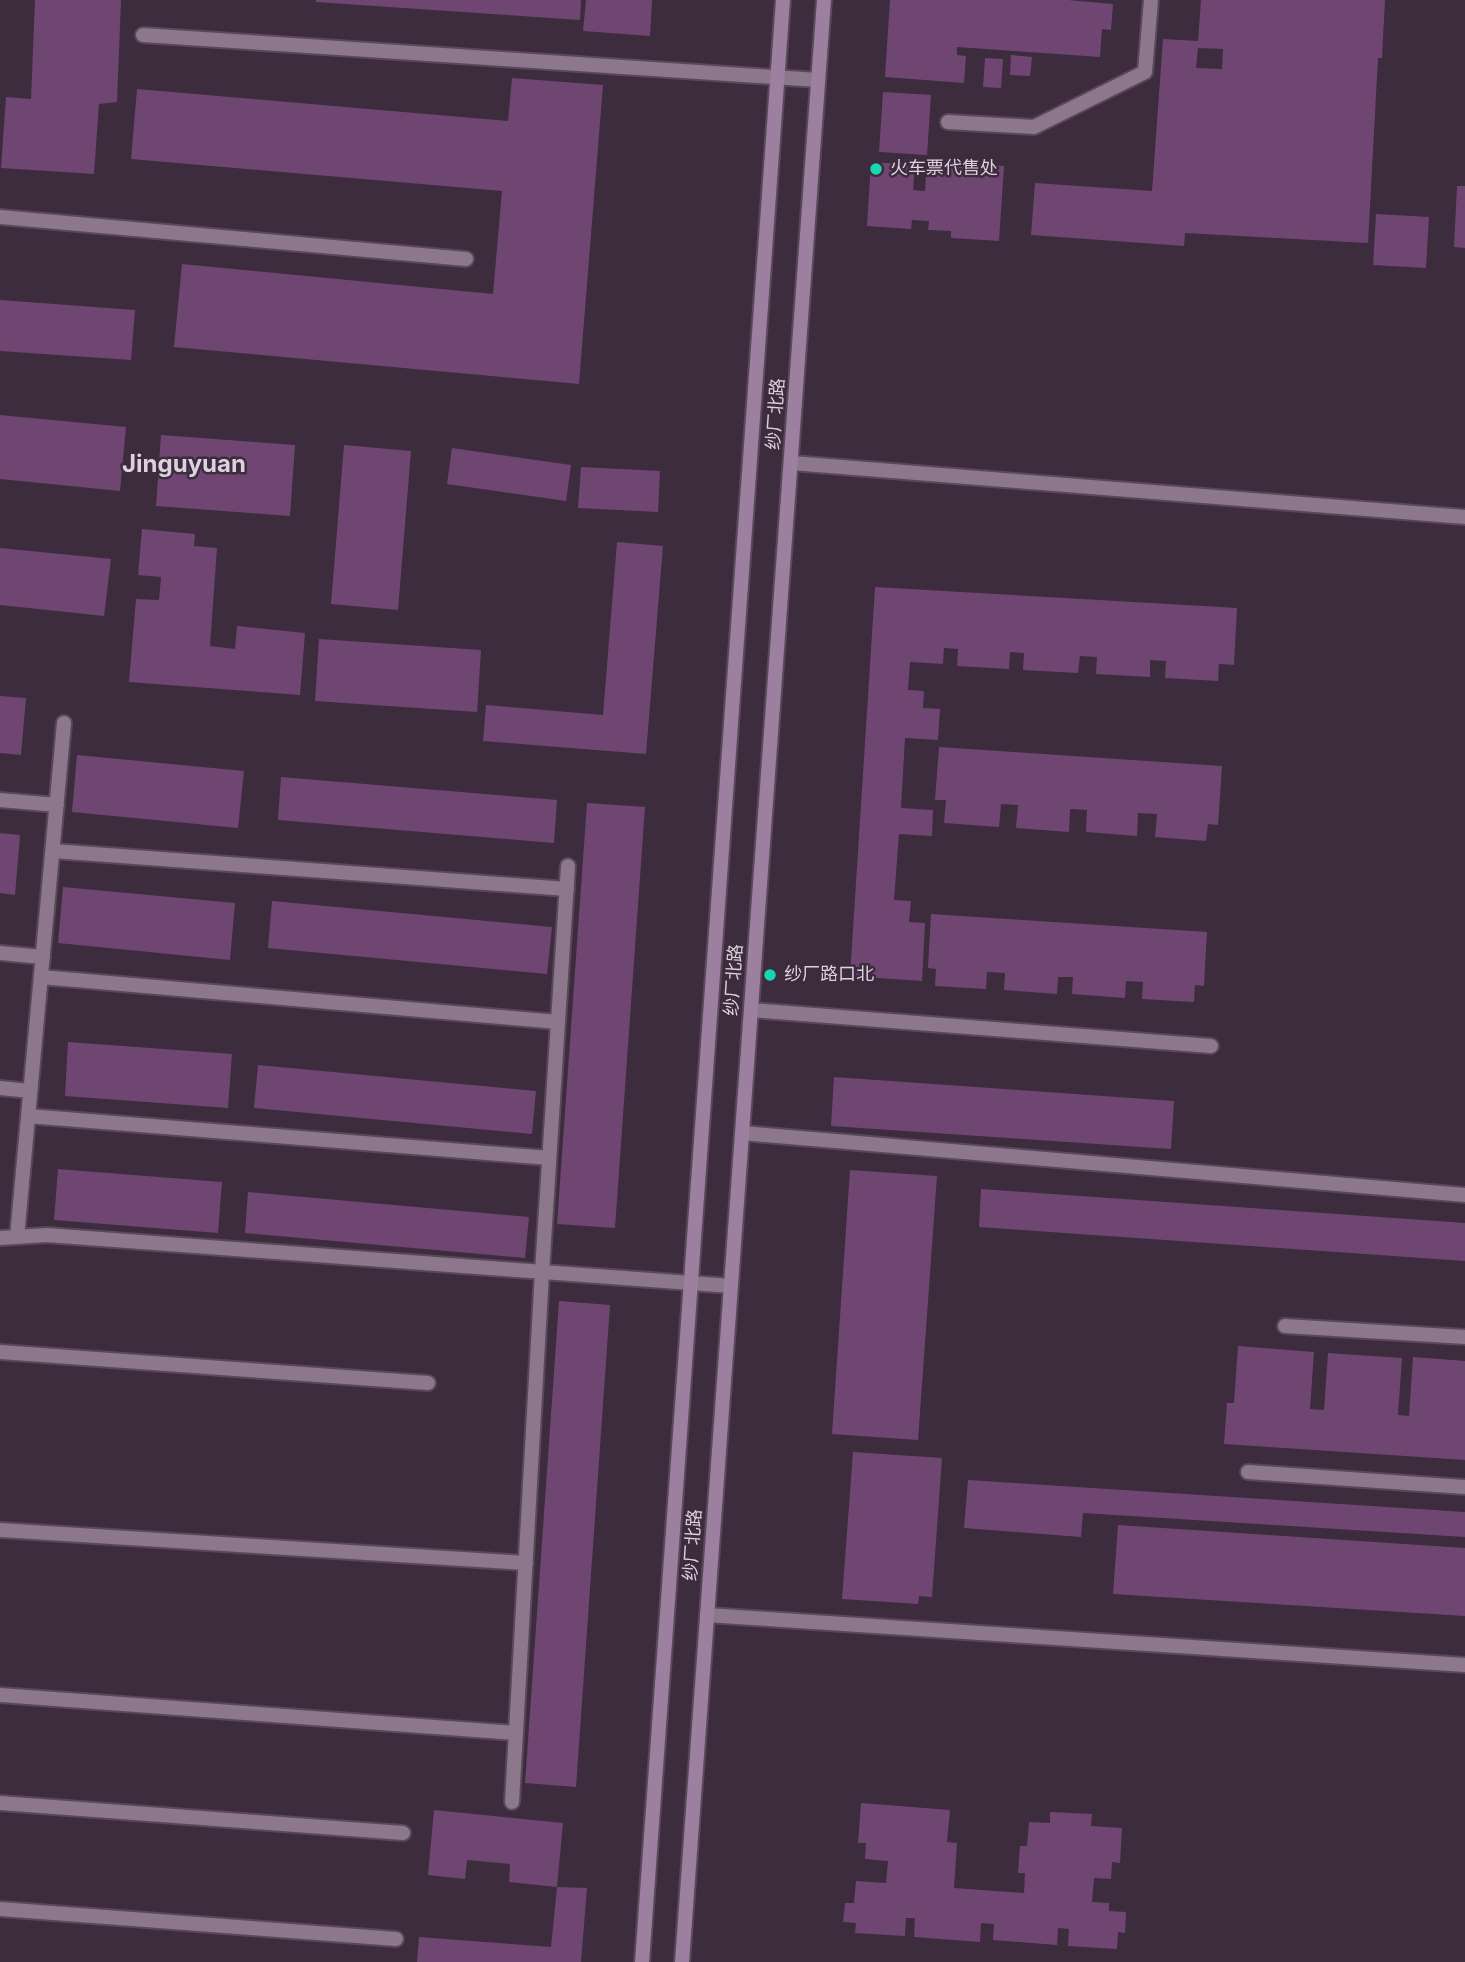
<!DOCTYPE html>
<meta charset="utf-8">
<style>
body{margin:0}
canvas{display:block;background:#3d2b3e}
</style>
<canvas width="1465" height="1962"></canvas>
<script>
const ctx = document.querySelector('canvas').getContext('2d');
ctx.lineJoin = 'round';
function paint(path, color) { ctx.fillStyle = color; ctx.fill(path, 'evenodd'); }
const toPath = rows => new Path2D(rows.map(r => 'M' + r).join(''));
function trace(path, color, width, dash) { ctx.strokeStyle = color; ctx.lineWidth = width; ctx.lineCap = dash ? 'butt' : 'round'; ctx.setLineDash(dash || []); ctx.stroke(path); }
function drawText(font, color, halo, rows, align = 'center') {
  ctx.font = font + ' Inter,"Noto Sans SC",sans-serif'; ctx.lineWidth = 5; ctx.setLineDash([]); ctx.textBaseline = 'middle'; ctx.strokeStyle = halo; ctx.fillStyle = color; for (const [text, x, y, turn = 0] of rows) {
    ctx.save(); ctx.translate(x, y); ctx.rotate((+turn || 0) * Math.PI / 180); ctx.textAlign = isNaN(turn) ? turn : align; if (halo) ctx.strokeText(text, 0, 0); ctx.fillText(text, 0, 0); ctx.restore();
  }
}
const building = toPath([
 [35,0,121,0,117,102,99,104,94,174,1,168,6,97,31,99],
 [316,0,581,0,580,20,316,2],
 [586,0,652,0,650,36,583,31],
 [890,0,1068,0,1113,4,1111,30,1102,29,1100,57,957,47,957,55,966,56,964,83,885,77],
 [1201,0,1385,0,1382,58,1378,58,1368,243,1185,233,1184,246,1031,235,1035,183,1152,191,1163,39,1198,41],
 [1198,48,1223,49,1222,69,1196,68],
 [1011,55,1032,57,1030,76,1010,75],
 [985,58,1003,59,1001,88,983,87],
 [512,78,603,85,579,384,174,347,182,264,493,294,502,191,131,159,137,89,508,121],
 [883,92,931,95,927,155,879,152],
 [927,161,1004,166,999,241,951,238,951,231,928,230,929,221,912,220,911,229,867,226,871,162,915,165,913,190,925,191],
 [1457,186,1465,186,1465,248,1454,247],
 [1376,214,1429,217,1426,268,1373,265],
 [0,300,135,310,131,360,0,351],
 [0,415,126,427,120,491,0,479],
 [161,435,295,445,290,516,156,506],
 [344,445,411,451,398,610,331,604],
 [452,448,571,465,566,501,447,484],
 [581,467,660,471,658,512,578,508],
 [142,529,195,534,194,546,217,548,210,646,235,649,237,626,305,633,300,695,129,682,136,599,159,600,161,577,138,575],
 [617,542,663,546,646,754,483,741,486,705,603,715],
 [0,548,111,559,104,616,0,605],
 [875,587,1237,608,1234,665,1219,664,1218,681,1165,678,1166,661,1150,660,1150,677,1096,674,1097,657,1080,656,1078,673,1023,670,1024,653,1010,652,1009,669,957,666,958,649,944,648,943,664,910,662,908,690,924,691,923,708,940,709,938,740,905,738,901,808,933,810,932,836,899,834,894,900,911,901,909,922,925,923,922,981,850,976],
 [319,639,481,650,477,712,315,701],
 [0,696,26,698,21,755,0,753],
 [939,747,1222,766,1218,825,1208,824,1206,841,1155,837,1157,814,1138,813,1137,836,1086,832,1087,810,1070,809,1069,832,1016,828,1018,805,1001,804,999,827,944,823,946,800,935,800],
 [77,755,244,771,238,828,72,812],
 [281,777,557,800,554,843,278,820],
 [587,803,645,807,615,1228,557,1224],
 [0,833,20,835,15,895,0,893],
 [63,887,235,903,230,960,58,943],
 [272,901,552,927,547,974,268,948],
 [931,914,1207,932,1204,986,1195,985,1194,1002,1142,999,1143,982,1126,981,1125,998,1072,994,1073,977,1058,977,1057,994,1004,990,1005,973,987,972,986,989,935,986,936,969,928,968],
 [68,1042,232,1054,228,1108,65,1096],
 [258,1065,536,1091,532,1134,254,1108],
 [834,1077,1174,1101,1171,1149,831,1126],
 [58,1169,222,1182,218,1233,54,1220],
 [850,1170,937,1176,918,1440,832,1434],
 [981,1189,1465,1223,1465,1261,979,1227],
 [248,1192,529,1217,525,1258,245,1233],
 [559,1301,610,1305,576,1787,525,1783],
 [1238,1346,1314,1352,1310,1409,1324,1410,1328,1353,1402,1358,1398,1415,1409,1416,1413,1357,1465,1361,1465,1460,1224,1444,1227,1403,1234,1403],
 [853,1452,942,1458,932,1597,919,1596,918,1604,842,1599],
 [968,1480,1465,1512,1465,1537,1083,1513,1081,1537,964,1528],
 [1118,1525,1465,1548,1465,1616,1113,1594],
 [861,1803,950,1810,947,1842,957,1843,954,1888,1024,1893,1025,1873,1018,1873,1020,1846,1027,1846,1029,1822,1050,1823,1050,1812,1092,1814,1091,1826,1122,1828,1120,1863,1112,1862,1111,1879,1094,1878,1092,1902,1109,1903,1109,1911,1126,1912,1125,1933,1118,1932,1117,1949,1068,1946,1069,1929,1058,1928,1057,1945,993,1940,994,1924,981,1923,980,1942,914,1937,915,1918,906,1918,905,1936,855,1933,856,1923,843,1922,845,1903,854,1903,856,1881,886,1883,888,1861,865,1859,866,1843,858,1843],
 [434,1810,563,1823,557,1887,509,1882,510,1864,467,1860,465,1879,428,1875],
 [557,1887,587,1888,581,1962,417,1962,419,1937,551,1947]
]);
const service = toPath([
 [143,35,818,80],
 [948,122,1034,127,1145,72,1151,0],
 [0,217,466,259],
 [792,463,1465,517],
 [0,800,57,805],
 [53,851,567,889],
 [0,953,43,957],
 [41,977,558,1022],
 [751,1010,1211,1046],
 [0,1088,30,1091],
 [28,1116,549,1158],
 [742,1133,1465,1195],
 [17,1237,64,723],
 [0,1238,47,1235,731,1286],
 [1285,1326,1465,1337],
 [0,1352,428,1383],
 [1248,1472,1465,1487],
 [0,1530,526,1563],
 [707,1615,1465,1665],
 [0,1695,516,1733],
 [512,1802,542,1272,568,866],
 [0,1803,403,1833],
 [0,1909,396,1939]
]);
const secondary = toPath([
 [642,1962,783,0],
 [682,1962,824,0]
]);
const markers = [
 [876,169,7,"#1ad5b2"],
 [770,975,7,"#1ad5b2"]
];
const poiNames = [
 ["火车票代售处",890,169],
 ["纱厂路口北",784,975]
];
const streetNames = [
 ["纱厂北路",776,414,-86],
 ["纱厂北路",734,980,-86],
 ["纱厂北路",693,1545,-86]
];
const districtNames = [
 ["Jinguyuan",184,465]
];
paint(building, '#6e4671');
trace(service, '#584859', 18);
trace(secondary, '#584859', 18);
trace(service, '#8c778d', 14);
trace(secondary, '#9d7f9f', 14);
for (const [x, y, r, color] of markers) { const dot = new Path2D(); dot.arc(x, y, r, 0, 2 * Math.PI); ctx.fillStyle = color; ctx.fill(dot); trace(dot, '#3d2b3e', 2.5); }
drawText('18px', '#dcd1dd', '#3d2b3e', poiNames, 'left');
drawText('18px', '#dcd1dd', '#3d2b3e', streetNames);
drawText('bold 24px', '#dcd1dd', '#3d2b3e', districtNames);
</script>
